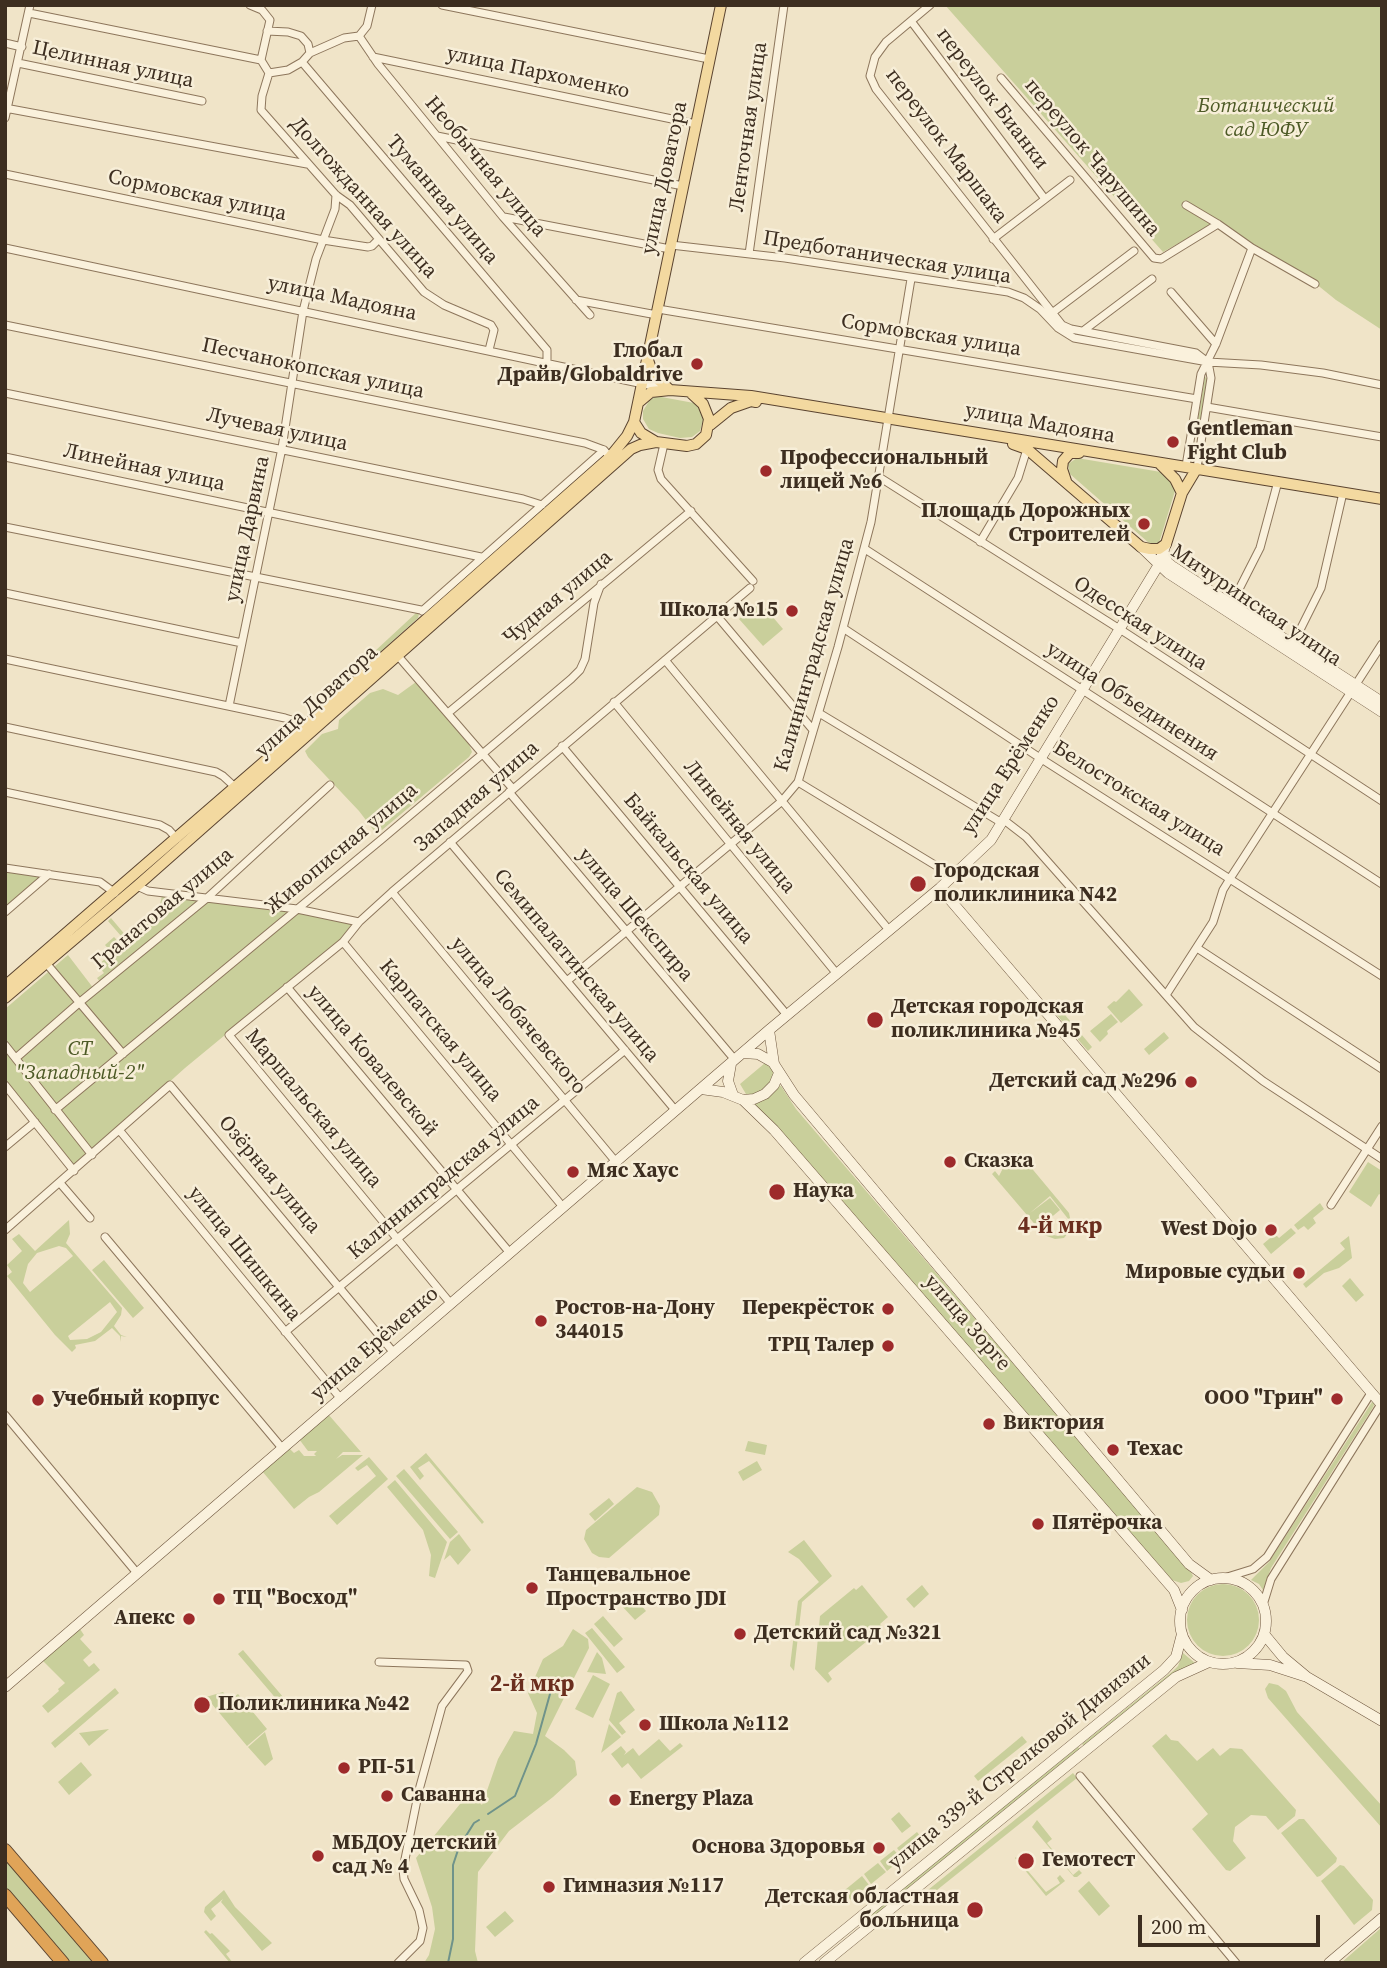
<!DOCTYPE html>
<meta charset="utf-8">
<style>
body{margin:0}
#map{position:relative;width:1387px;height:1968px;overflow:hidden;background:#f0e4c8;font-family:"Source Serif 4",serif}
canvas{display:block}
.frame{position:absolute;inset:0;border:7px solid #3d2e20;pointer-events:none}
.scale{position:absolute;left:1138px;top:1915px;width:182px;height:32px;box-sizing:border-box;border:4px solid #3d2e20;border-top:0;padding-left:9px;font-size:21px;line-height:24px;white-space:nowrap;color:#3d2e20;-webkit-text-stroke:5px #f7eed8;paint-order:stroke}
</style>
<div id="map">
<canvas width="1387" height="1968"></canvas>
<div class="frame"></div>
<div class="scale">200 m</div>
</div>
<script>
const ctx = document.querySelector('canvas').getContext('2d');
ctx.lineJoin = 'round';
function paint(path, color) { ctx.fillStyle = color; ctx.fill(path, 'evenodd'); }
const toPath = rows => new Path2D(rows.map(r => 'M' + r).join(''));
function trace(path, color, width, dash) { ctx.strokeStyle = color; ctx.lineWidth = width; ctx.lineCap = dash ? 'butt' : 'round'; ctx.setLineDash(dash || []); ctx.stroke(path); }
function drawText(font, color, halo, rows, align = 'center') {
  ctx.font = font + ' "Source Serif 4",serif'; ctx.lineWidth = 5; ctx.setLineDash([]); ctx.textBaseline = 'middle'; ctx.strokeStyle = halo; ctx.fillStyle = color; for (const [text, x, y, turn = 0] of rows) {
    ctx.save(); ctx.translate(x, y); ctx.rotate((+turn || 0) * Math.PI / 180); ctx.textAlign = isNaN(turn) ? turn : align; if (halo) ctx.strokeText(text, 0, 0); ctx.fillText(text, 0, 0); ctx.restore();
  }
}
const green = toPath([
 [945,5,1382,5,1382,330,1336,300,1310,279,1220,223,1213,224,1163,252],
 [1205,377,1208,379,1199,429,1196,430],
 [656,396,694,403,700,408,704,417,700,431,692,437,680,438,658,433,649,429,643,419,643,411,649,401],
 [1077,458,1161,472,1168,475,1175,491,1159,543,1152,545,1149,543,1070,474,1068,464],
 [760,602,783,629,763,646,739,619],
 [416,613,419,614,418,618,351,678,347,677],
 [416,682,469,744,472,752,469,757,382,830,375,832,359,811,308,757,305,751,322,734,338,729,339,720,370,693,383,689,398,695],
 [5,865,53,872,5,913],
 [162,895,289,906,355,921,339,941,185,1068,71,1170,5,1087,5,1009,68,955,94,989,101,983,97,978,104,973,98,965,112,953,105,945,114,937,117,940,121,936,108,921,111,918,127,937,159,910],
 [1129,989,1143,1005,1121,1023,1107,1007,1114,1001,1116,1002],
 [1060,1009,1092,1047,1088,1051,1055,1013],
 [1111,1014,1118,1022,1107,1031,1108,1034,1100,1042,1090,1031],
 [1164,1032,1169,1038,1149,1055,1144,1049],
 [765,1063,774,1071,775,1077,764,1092,749,1095,746,1094,740,1084],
 [777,1086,781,1086,796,1109,1190,1570,1193,1576,1189,1581,1181,1583,1172,1580,754,1104],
 [1019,1153,1069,1213,1072,1228,1064,1238,1055,1239,1044,1235,992,1174,995,1171,999,1176,1005,1164,1019,1160,1016,1155],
 [1050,1196,1069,1220,1067,1230,1058,1236,1049,1234,1039,1223,1042,1225,1060,1210,1050,1198,1030,1213],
 [1368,1162,1382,1171,1382,1196,1379,1194,1371,1207,1349,1192],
 [1320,1203,1324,1209,1313,1218,1316,1223,1308,1230,1304,1226,1298,1230,1294,1225],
 [69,1220,70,1234,66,1243,122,1308,121,1315,114,1326,121,1335,127,1337,121,1336,121,1342,120,1336,112,1328,95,1341,75,1345,76,1348,72,1352,55,1335,7,1276,12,1272,7,1265,22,1251,12,1239,19,1234,35,1251],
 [59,1246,66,1248,73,1256,30,1292,23,1283,28,1264,37,1253],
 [110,1302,117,1312,101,1332,87,1339,70,1340,68,1336],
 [1291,1228,1296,1233,1271,1254,1263,1244,1275,1234,1279,1238],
 [1349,1236,1352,1258,1339,1268,1324,1273,1306,1288,1303,1284,1345,1249,1340,1243],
 [104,1260,144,1308,133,1318,92,1270],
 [1350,1278,1364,1295,1356,1302,1342,1286],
 [1372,1402,1375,1403,1372,1409,1271,1568,1263,1590,1259,1584,1251,1580,1269,1562],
 [328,1414,361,1452,343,1452,336,1459,342,1455,363,1455,319,1492,309,1497,294,1509,262,1471,289,1448,294,1453,299,1450,304,1456,316,1456,314,1454,317,1451,308,1451,299,1439],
 [748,1441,767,1445,765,1455,745,1451],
 [426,1453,484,1522,482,1524,429,1461,418,1468,424,1476,420,1480,410,1467],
 [369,1457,388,1479,337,1525,329,1516,376,1476,367,1465,358,1471,355,1468],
 [757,1461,762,1470,743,1481,738,1472],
 [404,1469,458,1532,450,1539,396,1476],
 [395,1480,447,1542,435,1578,429,1576,431,1555,423,1530,387,1487],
 [637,1487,652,1492,660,1506,659,1515,609,1558,599,1557,592,1553,584,1539,586,1530],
 [609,1498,614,1504,595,1521,589,1514],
 [459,1534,471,1550,458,1565,450,1555,444,1560,450,1542],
 [804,1540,832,1576,802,1602,794,1671,790,1666,798,1601,819,1582,799,1559,788,1552],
 '1187 1620a36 36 0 1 1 72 0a36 36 0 1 1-72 0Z',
 [862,1585,888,1617,880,1624,883,1628,828,1673,832,1679,828,1683,815,1669,820,1616,854,1588,856,1590],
 [922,1585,929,1594,914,1608,906,1599],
 [631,1594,646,1611,635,1620,620,1604],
 [603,1616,623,1639,614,1647,594,1624],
 [592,1628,625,1667,617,1673,585,1633],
 [80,1629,84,1635,80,1639,92,1652,83,1660,89,1667,94,1663,100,1670,48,1713,42,1706,59,1691,58,1689,65,1683,43,1661],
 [573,1629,588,1639,589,1648,545,1736,564,1750,575,1761,577,1775,553,1797,509,1831,478,1872,475,1951,478,1963,424,1963,429,1955,435,1929,432,1907,416,1858,469,1793,482,1805,498,1759,514,1731,533,1734,537,1713,528,1693,543,1659,563,1646],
 [243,1650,289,1704,284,1708,238,1654],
 [597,1652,602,1658,606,1674,587,1672],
 [1183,1653,1195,1663,1174,1673,1084,1746,1082,1744,1173,1671,1178,1666],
 [593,1675,610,1684,593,1718,575,1709],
 [1269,1683,1278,1685,1286,1691,1297,1712,1382,1806,1382,1828,1268,1698,1265,1689],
 [115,1688,119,1693,55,1748,51,1743],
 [621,1691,635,1710,619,1723,626,1732,622,1735,609,1720,617,1693],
 [223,1692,230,1700,238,1694,267,1729,247,1746,206,1697],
 [609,1724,621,1737,601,1753],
 [109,1729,89,1746,79,1733],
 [265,1732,273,1759,265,1766,248,1747],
 [1166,1734,1171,1740,1178,1741,1197,1761,1213,1748,1220,1756,1230,1748,1242,1749,1296,1810,1295,1816,1278,1830,1266,1816,1251,1815,1235,1827,1233,1841,1246,1858,1230,1871,1226,1870,1192,1829,1208,1814,1152,1746],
 [1022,1736,1027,1742,978,1781,974,1776],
 [659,1739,670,1751,680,1743,683,1746,641,1779,628,1763,622,1768,611,1754,621,1746,626,1752,624,1755,633,1748,639,1756],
 [1078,1747,1080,1749,863,1925,861,1922],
 [81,1762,92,1775,69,1795,58,1782],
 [1073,1773,1077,1778,932,1894,928,1890],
 [899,1812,911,1826,902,1833,891,1819],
 [1299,1819,1304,1819,1337,1858,1336,1862,1320,1876,1317,1877,1281,1833],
 [1037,1820,1052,1839,1047,1843,1073,1875,1079,1870,1082,1873,1077,1877,1074,1877,1032,1827],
 [917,1832,924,1841,915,1848,911,1844,900,1852,897,1848],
 [894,1850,902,1859,887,1871,880,1861],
 [5,1857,96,1963,70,1963,5,1887],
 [1016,1857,1046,1892,1060,1883,1057,1878,1060,1875,1065,1881,1046,1896,1015,1858],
 [878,1863,886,1872,871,1884,864,1874],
 [1340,1865,1344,1866,1373,1900,1372,1910,1354,1925,1321,1881],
 [862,1876,869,1885,851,1900,848,1897,845,1899,840,1894],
 [1089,1881,1110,1906,1099,1916,1078,1891],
 [224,1890,235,1907,272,1943,262,1951,221,1902,223,1899,211,1909,216,1916,211,1921,204,1912,205,1907],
 [505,1911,514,1921,495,1937,486,1927],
 [1382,1927,1382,1963,1341,1963],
 [206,1930,210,1934,212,1933,230,1951,226,1954,233,1963,230,1963,204,1932]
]);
const stream = toPath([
 [488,1814,515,1796,536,1744,550,1694],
 [448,1963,453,1939,453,1865,459,1847,474,1823,479,1820]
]);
const street = toPath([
 [250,5,262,10,270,20,261,60,269,73],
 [442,5,709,59],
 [930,5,886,42,875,57,870,76,876,89,1062,325,1071,329,1196,353,1205,360],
 [29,13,261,60],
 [911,21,1045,199],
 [267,31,288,32,301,36,308,44,310,53],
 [359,36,344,38,310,53,302,62,288,70,269,73,262,96,261,110,336,195,350,205,424,292,444,305,491,325,494,330,489,350],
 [359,36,378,64,503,217,590,315],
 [359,36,367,26,372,5],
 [5,43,22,47],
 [373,57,696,124],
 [302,62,547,350,547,363],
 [18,63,202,101],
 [1001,78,1154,258,1161,259,1218,224],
 [5,108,307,164],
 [5,118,30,5],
 [437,136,683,186],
 [5,174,323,240,368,247,372,246,379,239],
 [1186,205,1218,224,1252,248,1315,284],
 [504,217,670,249],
 [993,239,1070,180],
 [671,245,785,258,1008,292,1024,298,1040,309,1058,328,1074,338,1208,362,1261,365,1323,373,1382,385],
 [5,248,662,388],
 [749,254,784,5],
 [1171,292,1216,344],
 [576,300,657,315],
 [658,309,1197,399],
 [1052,313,1134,251],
 [5,325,585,443,604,450,610,457],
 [1083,331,1152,279],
 [5,393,523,499,542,505],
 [1207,407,1382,437],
 [664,444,658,470,661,479,753,581],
 [5,457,481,557],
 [1186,466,1201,374,1216,344,1252,248],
 [1197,468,1211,378,1208,362],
 [879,477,1129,635,1382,801],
 [5,527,421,610],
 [980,542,1018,478,1027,449],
 [865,549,1382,884],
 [5,593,242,643],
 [1231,605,1260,548,1277,485],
 [422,611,604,450],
 [717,616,813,730],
 [843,628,1040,758,1382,976],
 [1293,644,1321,588,1342,497],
 [398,656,513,789],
 [5,659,285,718,295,721,303,728],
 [665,660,889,930],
 [614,702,837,974],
 [229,706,282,448,303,311,316,259,335,209,336,195],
 [448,713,691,511],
 [819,713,1002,823],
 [5,727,216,772,223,776,236,788],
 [562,746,787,1015],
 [798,782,953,876],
 [5,792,160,825,169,830,177,839],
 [509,792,735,1060],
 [1004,820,1026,837,1194,1027,1263,1081,1382,1159],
 [450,842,676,1111],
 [5,868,100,882,115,893],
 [137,886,148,891,297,909,359,922],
 [392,892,616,1162],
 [5,912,49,874],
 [343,942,563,1207],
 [1197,948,1382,1069],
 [46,963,123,1054],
 [567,981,782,801,798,782,838,647,871,522,911,279],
 [287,987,510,1253],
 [1166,995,1213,922,1223,890,1231,877,1382,644],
 [5,1045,92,1155],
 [16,1058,80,1002,207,898,330,785],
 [5,1085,74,1171],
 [55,1110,382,839,571,679,580,670,585,659,594,603,601,584],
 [120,1131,341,1399],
 [5,1147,35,1122],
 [60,1183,90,1218],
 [1331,1205,1382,1126],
 [5,1230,170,1085,394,1353],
 [105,1237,282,1448],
 [451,1304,229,1035,343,942,359,922,392,892,750,588],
 [285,1332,625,1050],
 [5,1415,137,1573],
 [1224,1578,1253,1569,1267,1557,1371,1393],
 [1263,1605,1271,1579,1381,1404],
 [379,1662,466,1665,468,1671,442,1706,419,1790,403,1869,404,1879,419,1910,423,1928,420,1941,398,1963],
 [1080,1776,1236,1963]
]);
const secondary = toPath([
 [1141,547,1168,573,1382,712],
 [1164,553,1167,562,1172,566,1382,702],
 [940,888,1382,1405],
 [769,1030,774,1064,794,1095,1189,1564,1211,1580],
 [743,1053,758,1054,774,1063],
 [731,1064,728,1081,733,1095],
 [701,1089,723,1092,743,1100,774,1130,1174,1590,1182,1610],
 [743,1100,754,1099,765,1094,774,1085,779,1073],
 '1180 1621a43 43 0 1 1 86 0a43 43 0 1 1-86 0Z',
 [1264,1634,1283,1657,1307,1677,1382,1721],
 [1237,1663,1270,1665,1304,1676],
 [5,1687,769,1030,940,888,991,840,1158,566,1166,544],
 [804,1963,1164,1670,1176,1657,1182,1634],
 [824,1963,1176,1677,1209,1662],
 [1329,1963,1382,1918]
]);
const primary = toPath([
 [648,360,653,375,670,390],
 [638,403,651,392,670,390,751,396,1382,499],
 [634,422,641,433,656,442,687,446,696,444,706,435,709,419,703,404,690,392],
 [710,425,731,408,751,401,756,402],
 [1013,444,1027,449,1141,547,1150,549,1159,549,1166,544,1182,493,1197,468],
 [1159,463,1175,479,1182,493],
 [1066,481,1062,469,1063,461,1070,453,1079,453],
 [5,986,303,728,610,457,627,436,634,422,721,5],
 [5,998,137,886,631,449,640,445,656,442]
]);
const highway = toPath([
 [5,1850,102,1963],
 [5,1895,63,1963]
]);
const markers = [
 [697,364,7,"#9e2a2b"],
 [1173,442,7,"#9e2a2b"],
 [766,471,7,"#9e2a2b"],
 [1144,524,7,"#9e2a2b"],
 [792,611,7,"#9e2a2b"],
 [918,884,9,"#9e2a2b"],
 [875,1020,9,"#9e2a2b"],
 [1191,1082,7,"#9e2a2b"],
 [950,1162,7,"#9e2a2b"],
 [573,1172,7,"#9e2a2b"],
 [777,1192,9,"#9e2a2b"],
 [1271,1230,7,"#9e2a2b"],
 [1299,1273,7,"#9e2a2b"],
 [888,1309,7,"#9e2a2b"],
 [541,1321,7,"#9e2a2b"],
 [888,1346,7,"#9e2a2b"],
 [1337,1399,7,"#9e2a2b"],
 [38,1400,7,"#9e2a2b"],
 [989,1424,7,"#9e2a2b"],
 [1113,1450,7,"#9e2a2b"],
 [1038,1524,7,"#9e2a2b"],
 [532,1588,7,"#9e2a2b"],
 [219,1599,7,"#9e2a2b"],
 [189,1619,7,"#9e2a2b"],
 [740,1634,7,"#9e2a2b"],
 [202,1705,9,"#9e2a2b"],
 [645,1725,7,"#9e2a2b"],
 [344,1768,7,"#9e2a2b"],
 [387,1796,7,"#9e2a2b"],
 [615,1800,7,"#9e2a2b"],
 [879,1848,7,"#9e2a2b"],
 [318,1856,7,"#9e2a2b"],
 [1026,1861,9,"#9e2a2b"],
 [549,1887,7,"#9e2a2b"],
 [975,1910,9,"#9e2a2b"]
];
const streetNames = [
 ["Целинная улица",113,65,12],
 ["улица Пархоменко",538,73,12],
 ["переулок Бианки",992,99,53],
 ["Ленточная улица",749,127,-82],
 ["переулок Маршака",946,146,53],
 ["переулок Чарушина",1092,158,50],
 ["Необычная улица",485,167,50],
 ["улица Доватора",665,178,-78],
 ["Сормовская улица",197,196,12],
 ["Долгожданная улица",363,198,48],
 ["Туманная улица",442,200,50],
 ["Предботаническая улица",887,258,9],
 ["улица Мадояна",342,299,12],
 ["Сормовская улица",931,336,9],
 ["Песчанокопская улица",313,369,12],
 ["улица Мадояна",1040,424,10],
 ["Лучевая улица",277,430,12],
 ["Линейная улица",144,468,12],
 ["улица Дарвина",248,529,-78],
 ["Чудная улица",558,598,-40],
 ["Мичуринская улица",1256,606,34],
 ["Одесская улица",1140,624,33],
 ["Калининградская улица",815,655,-74],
 ["улица Доватора",317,702,-42],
 ["улица Объединения",1132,702,33],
 ["улица Ерёменко",1011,765,-57],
 ["Западная улица",477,797,-41],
 ["Белостокская улица",1139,799,32],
 ["Линейная улица",739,827,51],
 ["Живописная улица",342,849,-40],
 ["Байкальская улица",688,869,50],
 ["Гранатовая улица",163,909,-40],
 ["улица Шекспира",635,915,50],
 ["Семипалатинская улица",576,966,50],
 ["улица Лобачевского",518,1016,50],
 ["Карпатская улица",440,1031,50],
 ["улица Ковалевской",372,1061,50],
 ["Маршальская улица",313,1109,50],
 ["Озёрная улица",269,1175,50],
 ["Калининградская улица",444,1178,-40],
 ["улица Шишкина",244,1254,51],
 ["улица Зорге",967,1323,49],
 ["улица Ерёменко",375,1344,-41],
 ["улица 339-й Стрелковой Дивизии",1020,1762,-39]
];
const parkNames = [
 ["Ботанический",1266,107],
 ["сад ЮФУ",1266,131],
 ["СТ",80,1050],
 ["\"Западный-2\"",80,1074]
];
const poiNames = [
 ["Глобал",683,352,"right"],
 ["Драйв/Globaldrive",683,376,"right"],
 ["Gentleman",1187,430],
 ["Fight Club",1187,454],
 ["Профессиональный",780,459],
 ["лицей №6",780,483],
 ["Площадь Дорожных",1130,512,"right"],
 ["Строителей",1130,536,"right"],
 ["Школа №15",778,611,"right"],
 ["Городская",934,872],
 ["поликлиника N42",934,896],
 ["Детская городская",891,1008],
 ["поликлиника №45",891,1032],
 ["Детский сад №296",1177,1082,"right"],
 ["Сказка",964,1162],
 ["Мяс Хаус",587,1172],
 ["Наука",793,1192],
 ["West Dojo",1257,1230,"right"],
 ["Мировые судьи",1285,1273,"right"],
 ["Ростов-на-Дону",555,1309],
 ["344015",555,1333],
 ["Перекрёсток",874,1309,"right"],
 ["ТРЦ Талер",874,1346,"right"],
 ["ООО \"Грин\"",1323,1399,"right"],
 ["Учебный корпус",52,1400],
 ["Виктория",1003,1424],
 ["Техас",1127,1450],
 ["Пятёрочка",1052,1524],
 ["Танцевальное",546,1576],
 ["Пространство JDI",546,1600],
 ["ТЦ \"Восход\"",233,1599],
 ["Апекс",175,1619,"right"],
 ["Детский сад №321",754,1634],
 ["Поликлиника №42",218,1705],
 ["Школа №112",659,1725],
 ["РП-51",358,1768],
 ["Саванна",401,1796],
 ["Energy Plaza",629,1800],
 ["МБДОУ детский",332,1844],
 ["сад № 4",332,1868],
 ["Основа Здоровья",865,1848,"right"],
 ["Гемотест",1042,1861],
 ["Гимназия №117",563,1887],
 ["Детская областная",959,1898,"right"],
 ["больница",959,1922,"right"]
];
const neighbourhoodNames = [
 ["4-й мкр",1060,1227],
 ["2-й мкр",532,1685]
];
paint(green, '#c9cf9b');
trace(stream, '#6f938a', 2);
trace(street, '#8d765c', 9);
trace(secondary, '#6f573f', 11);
trace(primary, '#5b4430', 12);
trace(highway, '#5b4430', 14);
trace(street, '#faf1dc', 7);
trace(secondary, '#faf1dc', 10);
trace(primary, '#f3d9a0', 10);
trace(highway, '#e0a458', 12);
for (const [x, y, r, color] of markers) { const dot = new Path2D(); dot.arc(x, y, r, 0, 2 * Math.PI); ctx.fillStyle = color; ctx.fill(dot); trace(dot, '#f7eed8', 2.5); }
drawText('21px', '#3d2e20', '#f7eed8', streetNames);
drawText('italic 21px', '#4d5a26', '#f7eed8', parkNames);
drawText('bold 21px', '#3d2e20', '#f7eed8', poiNames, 'left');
drawText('bold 23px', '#6b2e1e', '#f7eed8', neighbourhoodNames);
</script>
